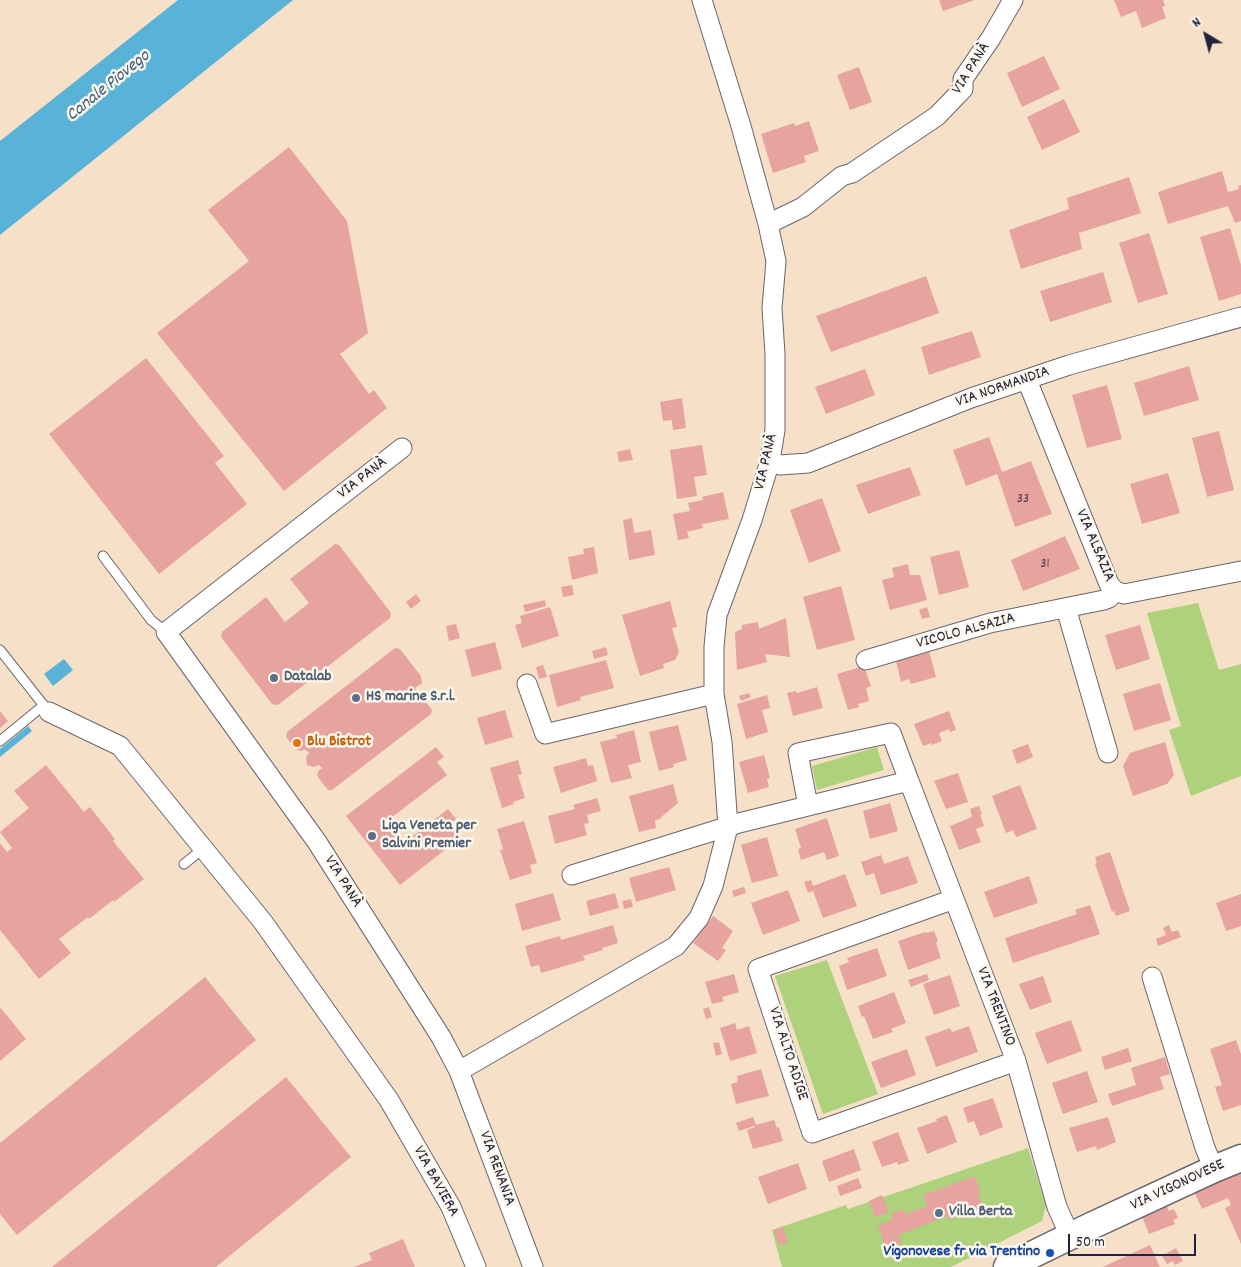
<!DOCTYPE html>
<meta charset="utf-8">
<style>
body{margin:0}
#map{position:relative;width:1241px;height:1267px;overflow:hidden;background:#f6e1c8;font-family:Dekko,sans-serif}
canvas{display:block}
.north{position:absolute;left:1181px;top:10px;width:50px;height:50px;-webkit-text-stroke:4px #fbf7ec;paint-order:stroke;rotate:323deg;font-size:14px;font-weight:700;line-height:20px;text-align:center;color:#22223b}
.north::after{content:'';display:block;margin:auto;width:18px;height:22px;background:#22223b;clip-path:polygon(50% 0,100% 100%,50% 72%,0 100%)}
.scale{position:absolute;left:1068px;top:1234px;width:128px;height:22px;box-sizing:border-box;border:2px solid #22223b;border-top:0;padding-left:6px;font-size:15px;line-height:18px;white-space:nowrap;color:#22223b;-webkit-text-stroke:4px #fbf7ec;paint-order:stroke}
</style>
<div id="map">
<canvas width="1241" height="1267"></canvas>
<div class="north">N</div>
<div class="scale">50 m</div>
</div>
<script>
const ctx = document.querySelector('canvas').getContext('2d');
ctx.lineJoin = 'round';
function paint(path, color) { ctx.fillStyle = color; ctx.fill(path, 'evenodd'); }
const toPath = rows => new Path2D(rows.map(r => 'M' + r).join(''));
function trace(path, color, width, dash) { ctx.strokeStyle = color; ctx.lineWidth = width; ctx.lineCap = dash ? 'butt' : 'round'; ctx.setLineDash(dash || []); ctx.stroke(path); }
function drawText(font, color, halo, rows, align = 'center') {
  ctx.font = font + ' Dekko,sans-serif'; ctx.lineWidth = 5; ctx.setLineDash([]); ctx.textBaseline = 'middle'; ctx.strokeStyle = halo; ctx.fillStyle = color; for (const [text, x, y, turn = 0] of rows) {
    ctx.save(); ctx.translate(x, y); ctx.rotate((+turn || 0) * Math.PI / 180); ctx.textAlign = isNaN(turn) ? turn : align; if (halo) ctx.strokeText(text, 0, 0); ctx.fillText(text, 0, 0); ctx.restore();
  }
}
const green = toPath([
 [1198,603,1219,670,1241,664,1241,776,1191,796,1169,730,1181,726,1147,613],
 [877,747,884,770,817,790,812,766],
 [827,960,878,1094,823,1114,775,976],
 [1028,1148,1046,1206,1042,1221,951,1267,782,1267,772,1230,846,1205,848,1209]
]);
const water = toPath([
 [178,0,293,0,0,235,0,141],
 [64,659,73,670,53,686,44,674],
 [28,726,32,731,0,757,0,749]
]);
const building = toPath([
 [939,0,975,0,943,11],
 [1114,0,1163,0,1165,6,1162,7,1166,18,1142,28,1136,11,1121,17],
 [1044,56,1060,89,1022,107,1007,73],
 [859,67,872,102,850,110,837,75],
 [1064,99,1080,132,1042,150,1027,117],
 [809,121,819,151,804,156,806,162,773,173,761,134,794,123,795,126],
 [289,147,347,221,368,333,340,354,369,394,374,390,387,408,284,491,157,333,249,261,208,210],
 [1222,171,1228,192,1239,189,1238,186,1241,185,1241,221,1235,223,1228,206,1168,224,1158,192],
 [1129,177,1141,213,1079,233,1082,249,1021,269,1009,230,1069,209,1067,198],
 [1230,228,1241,265,1241,294,1219,301,1200,237],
 [1149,233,1168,294,1138,303,1119,243],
 [1103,272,1112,302,1050,322,1040,291],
 [926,276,939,313,831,352,816,316],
 [972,331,981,357,929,375,921,347],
 [146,358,224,456,215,463,247,504,159,574,49,434],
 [1189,366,1199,400,1144,416,1134,383],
 [865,369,875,395,826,414,815,387],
 [1107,385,1122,439,1087,448,1072,395],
 [682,398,686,428,673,430,672,420,663,421,660,402],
 [1219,431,1234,490,1207,497,1192,438],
 [989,437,1002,472,1031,461,1052,514,1015,527,997,474,966,486,953,450],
 [702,445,707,475,694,477,697,496,677,499,670,450],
 [630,449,633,460,619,462,617,452],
 [910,467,921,495,868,514,856,485],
 [1168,473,1180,513,1142,524,1130,484],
 [723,492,729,519,702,524,703,528,687,532,689,538,678,540,673,514,690,511,688,503,703,500,702,497],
 [822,498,841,551,809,563,790,510],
 [632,518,634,533,651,530,655,555,629,560,623,520],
 [1065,536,1080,569,1023,591,1011,560],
 [335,544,339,545,391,613,390,618,278,705,272,704,221,637,222,632,266,597,285,622,309,603,290,579],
 [594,547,598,573,572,580,568,557,584,554,583,549],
 [959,550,969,587,939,595,930,557],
 [908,564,910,575,920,575,927,600,890,610,882,580,894,577,892,568],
 [572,585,574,595,563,597,561,587],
 [841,586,855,640,817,650,803,597],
 [416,594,421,601,411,609,406,602],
 [545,600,546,606,525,612,523,605],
 [670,601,677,627,672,628,679,652,675,660,663,664,664,668,640,676,622,615],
 [550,607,559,636,522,648,515,625,522,623,520,616],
 [927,607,930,617,922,619,919,610],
 [786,618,790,657,765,654,767,662,737,670,735,632,742,629,742,625,758,622,759,629],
 [456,624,460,638,449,641,446,626],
 [1140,625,1150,659,1116,670,1105,635],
 [495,642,502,669,472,677,465,650],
 [606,647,608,655,594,659,592,651],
 [395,648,400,649,421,676,422,683,415,688,432,710,431,714,332,790,328,790,317,776,318,771,322,768,319,765,314,767,307,765,306,757,309,753,305,749,302,751,297,750,286,737,287,732],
 [929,651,936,677,911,684,909,679,901,682,896,661],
 [606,660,614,688,580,697,581,700,557,707,549,675],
 [543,665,547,677,539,679,536,667],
 [864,666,871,686,866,688,869,701,858,704,859,707,848,710,837,674],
 [1160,683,1171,720,1134,731,1123,694],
 [817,687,823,708,793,716,787,693,796,691,797,693],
 [749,693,751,697,741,701,739,696],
 [767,695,770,708,762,710,768,732,746,739,737,704],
 [505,710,513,737,485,745,477,718],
 [0,711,8,721,0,728],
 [949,711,956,730,950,732,949,729,939,733,942,741,932,745,931,743,923,746,914,724],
 [678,725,687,760,673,764,674,767,659,771,649,732],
 [634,730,641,762,628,765,632,778,611,783,600,742,617,738,616,735],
 [1165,742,1174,775,1167,784,1133,796,1123,766,1130,753],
 [1028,744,1033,757,1017,764,1012,750],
 [436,747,444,757,437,762,447,775,387,821,404,843,448,809,456,819,449,825,460,838,400,885,346,816],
 [764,755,770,778,767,779,769,787,748,793,739,762],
 [586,758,588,766,593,765,597,781,561,793,553,767],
 [518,760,522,774,518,775,525,798,513,802,514,804,502,808,490,768],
 [46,765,84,812,90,807,115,839,113,841,144,879,114,902,113,900,89,919,88,917,59,939,71,953,39,979,0,930,0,843,7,852,12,848,0,832,29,808,14,791],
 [958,773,968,802,946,809,934,781],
 [673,784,678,803,660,818,661,819,655,820,656,828,639,832,629,796],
 [1020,785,1037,829,1016,837,1013,830,1006,833,992,796],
 [597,798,601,811,587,815,589,823,584,824,587,835,555,844,548,816,575,809,573,805],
 [890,803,898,831,870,839,863,811],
 [979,806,982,814,980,815,984,826,976,829,981,842,959,850,950,826,972,817,970,809],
 [827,818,839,856,827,860,824,852,801,860,798,849,801,848,795,829],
 [524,821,537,863,530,865,532,873,510,880,500,850,503,849,497,829],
 [767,837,778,876,752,883,741,845],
 [1110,852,1130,911,1116,916,1114,911,1112,912,1095,864,1097,863,1095,857],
 [881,855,884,864,908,856,918,883,881,895,874,873,866,876,861,862],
 [669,867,676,890,636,902,629,878],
 [845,874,857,906,823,918,813,891,808,893,804,882,811,880,813,886],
 [1029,876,1038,903,994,918,984,892],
 [744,887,746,893,734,897,732,891],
 [788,890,800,921,763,935,751,903],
 [553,893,561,920,522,931,515,904],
 [615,893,619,908,590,916,586,901],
 [1241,894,1241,926,1226,931,1216,903],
 [631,899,633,907,624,909,622,901],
 [1090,905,1100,934,1013,963,1005,938,1077,914,1075,910],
 [713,916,733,931,722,948,726,950,718,961,693,943],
 [613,925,618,943,602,948,603,950,583,956,585,960,541,973,539,965,531,967,525,946,560,936,561,940],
 [1169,925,1172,932,1178,930,1181,937,1158,946,1156,939,1166,935,1163,928],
 [934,931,938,941,936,943,941,958,908,970,898,941,925,932,926,933],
 [877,948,887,976,847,990,839,966,849,962,847,958],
 [734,974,739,992,722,997,724,1001,712,1004,705,982],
 [927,974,929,980,911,987,908,980],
 [950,975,960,1006,934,1015,923,984],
 [1043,976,1052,1002,1030,1010,1019,984],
 [205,977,256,1040,17,1235,0,1214,0,1143],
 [894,992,906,1023,891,1029,893,1032,873,1039,864,1016,862,1017,858,1006],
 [0,1007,26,1039,0,1061],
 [709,1007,712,1017,706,1019,703,1009],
 [1071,1020,1082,1051,1047,1064,1035,1033],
 [735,1023,737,1030,749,1026,757,1053,730,1061,720,1028],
 [969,1026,978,1052,936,1067,925,1037,950,1028,952,1032],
 [1236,1040,1241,1054,1241,1105,1223,1111,1215,1087,1222,1085,1210,1049],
 [719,1042,722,1054,716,1056,713,1043],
 [1128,1048,1132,1061,1105,1070,1101,1057],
 [907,1049,916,1075,881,1088,871,1062],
 [1165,1057,1170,1074,1160,1077,1164,1089,1112,1106,1108,1094,1136,1085,1131,1068],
 [761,1069,769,1096,736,1104,731,1084,738,1082,737,1076],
 [1087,1071,1098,1102,1063,1114,1052,1083],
 [286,1077,351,1157,216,1267,52,1267],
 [993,1098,1003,1127,980,1136,974,1121,968,1123,963,1108],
 [947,1115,957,1142,927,1154,917,1128,937,1121,936,1119],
 [753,1117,756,1125,774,1120,777,1128,779,1127,783,1141,753,1149,747,1130,755,1127,754,1126,739,1131,736,1123],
 [1108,1117,1116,1142,1097,1150,1096,1146,1077,1152,1069,1128],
 [898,1132,909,1161,898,1165,897,1162,882,1167,872,1142],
 [854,1149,861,1170,829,1182,822,1161],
 [798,1163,807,1189,768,1204,758,1177],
 [1241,1166,1241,1244,1225,1208,1231,1205,1228,1198,1202,1209,1192,1187],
 [975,1176,981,1193,978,1194,983,1208,971,1212,973,1216,963,1220,961,1215,949,1220,947,1216,898,1235,901,1243,886,1249,878,1225,892,1220,891,1214,904,1209,906,1214,927,1206,923,1195],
 [858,1178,862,1188,840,1196,837,1186],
 [882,1195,889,1212,875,1217,869,1201],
 [1164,1201,1169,1211,1174,1209,1178,1218,1173,1220,1175,1224,1149,1234,1140,1211],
 [783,1227,788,1242,779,1245,774,1230],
 [403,1239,415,1267,354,1267,372,1260,369,1253],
 [1150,1245,1160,1267,1103,1267],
 [1176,1248,1183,1261,1175,1265,1173,1261,1167,1264,1162,1256]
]);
const lane = toPath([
 [103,556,151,620,166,632],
 [0,650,49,712],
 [0,741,44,705],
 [184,864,204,848]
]);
const street = toPath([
 [768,224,803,207,842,176,852,173,937,116,963,89,963,79,991,38,1013,0],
 [1027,380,1109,584,1115,591,1124,594,1241,571],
 [402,448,166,632,317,842,441,1037,459,1071,533,1267],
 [770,461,780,465,808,463,971,398,1069,365,1241,317],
 [1066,608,1108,753],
 [866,660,990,623,1104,600,1109,598,1115,591],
 [527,684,545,734,714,694],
 [49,712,120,746,263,922,389,1100,451,1207,476,1267],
 [808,806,798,753,891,733,909,781],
 [572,875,739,823,909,781,1016,1061,1057,1207,1070,1236],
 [954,899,758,969,812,1133,1016,1061],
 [1152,977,1205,1148,1214,1169],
 [459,1071,676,946,699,918,713,886,728,827,722,742,714,694,714,647,717,615,752,520,770,461,775,430,775,354,772,308,776,261,768,224,741,126,702,0]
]);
const secondary = toPath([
 [1007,1267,1091,1226,1214,1169,1241,1158]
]);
const markers = [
 [274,678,5,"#5c6f8a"],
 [356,698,5,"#5c6f8a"],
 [297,743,5,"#e8710a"],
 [372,836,5,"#5c6f8a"],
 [939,1213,5,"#5c6f8a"],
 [1050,1253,5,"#1a4fb4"]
];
const numberNames = [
 ["33",1023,500],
 ["31",1045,565]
];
const streetNames = [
 ["VIA PANÀ",972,69,-58],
 ["VIA NORMANDIA",1003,388,-19],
 ["VIA PANÀ",767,462,-77],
 ["VIA PANÀ",363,479,-38],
 ["VIA ALSAZIA",1094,546,67],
 ["VICOLO ALSAZIA",966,632,-15],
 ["VIA PANÀ",342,882,58],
 ["VIA TRENTINO",995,1007,69],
 ["VIA ALTO ADIGE",787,1054,72],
 ["VIA RENANIA",496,1169,70],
 ["VIA BAVIERA",435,1182,61],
 ["VIA VIGONOVESE",1178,1186,-25]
];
const serviceNames = [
 ["Datalab",284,678],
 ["HS marine S.r.l.",366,698],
 ["Liga Veneta per",382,827],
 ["Salvini Premier",382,845],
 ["Villa Berta",949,1213]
];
const foodNames = [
 ["Blu Bistrot",307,743]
];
const transitNames = [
 ["Vigonovese fr via Trentino",1040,1253]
];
const waterNames = [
 ["Canale Piovego",109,87,-39]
];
paint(green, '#aed27b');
paint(water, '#59b2d7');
paint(building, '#e6a3a0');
trace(lane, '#6c656c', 11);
trace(street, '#6c656c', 21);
trace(secondary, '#6c656c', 29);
trace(lane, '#fff', 9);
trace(street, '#fff', 19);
trace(secondary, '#fff', 26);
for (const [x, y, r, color] of markers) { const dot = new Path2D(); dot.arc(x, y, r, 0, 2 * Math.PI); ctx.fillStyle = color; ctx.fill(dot); trace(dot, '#fbf7ec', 2); }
drawText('14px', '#534254', null, numberNames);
drawText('16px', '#22223b', '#fbf7ec', streetNames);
drawText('bold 16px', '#4e5e75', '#fbf7ec', serviceNames, 'left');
drawText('bold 16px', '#c56008', '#fbf7ec', foodNames, 'left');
drawText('bold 16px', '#164399', '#fbf7ec', transitNames, 'right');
drawText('italic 18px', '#385c79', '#fbf7ec', waterNames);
</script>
